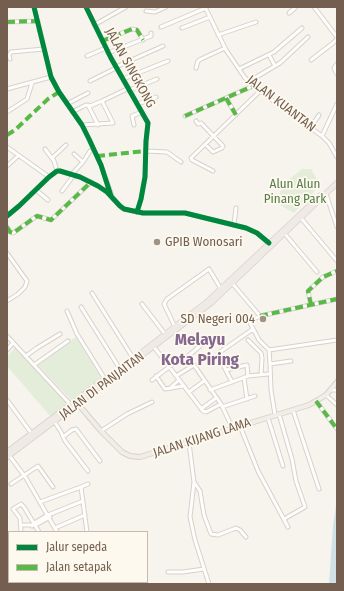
<!DOCTYPE html>
<style>
body{margin:0}
#map{position:relative;width:344px;height:591px;overflow:hidden;background:#f7f4ed;font-family:"Fira Sans Condensed",sans-serif}
canvas{display:block}
.frame{position:absolute;inset:0;border:8px solid #735e4f;pointer-events:none}
.legend{position:absolute;left:8px;top:531px;width:140px;height:52px;box-sizing:border-box;background:#fef9ef;border:1px solid #c6bbaf;margin:0;padding:5px 7px;list-style:none;font-size:12px;color:#735e4f}
.legend li{display:flex;align-items:center;gap:8px;height:20px}
.legend b{width:20px;border:1px solid #c6bbaf}
</style>
<div id="map">
<canvas width="344" height="591"></canvas>
<div class="frame"></div>
<ul class="legend">
<li><b style="height:5px;background:#00873e"></b>Jalur sepeda</li>
<li><b style="height:5px;background:#58b947"></b>Jalan setapak</li>
</ul>
</div>
<script>
const ctx = document.querySelector('canvas').getContext('2d');
ctx.lineJoin = 'round';
function paint(path, color) { ctx.fillStyle = color; ctx.fill(path, 'evenodd'); }
const toPath = rows => new Path2D(rows.map(r => 'M' + r).join(''));
function trace(path, color, width, dash) { ctx.strokeStyle = color; ctx.lineWidth = width; ctx.lineCap = dash ? 'butt' : 'round'; ctx.setLineDash(dash || []); ctx.stroke(path); }
function drawText(font, color, halo, rows, align = 'center') {
  ctx.font = font + ' "Fira Sans Condensed",sans-serif'; ctx.lineWidth = 3.5; ctx.setLineDash([]); ctx.textBaseline = 'middle'; ctx.strokeStyle = halo; ctx.fillStyle = color; for (const [text, x, y, turn = 0] of rows) {
    ctx.save(); ctx.translate(x, y); ctx.rotate((+turn || 0) * Math.PI / 180); ctx.textAlign = isNaN(turn) ? turn : align; if (halo) ctx.strokeText(text, 0, 0); ctx.fillText(text, 0, 0); ctx.restore();
  }
}
const green = toPath([
 [302,169,311,169,320,185,294,213,277,203,283,184],
 [76,337,102,379,72,401,38,365],
 [15,348,68,404,51,417,7,366,7,357]
]);
const water = toPath([
 [337,499,337,584,329,584,333,526]
]);
const minor = toPath([
 [34,7,51,77,59,92,82,125,89,139,101,165,112,196],
 [86,7,111,58,148,123,146,141,145,177,141,199,137,212],
 [205,7,226,50,245,78,269,98,322,136,329,143,337,157],
 [314,7,337,37],
 [146,11,155,12,166,7],
 [289,13,296,7],
 [7,22,38,21],
 [94,25,126,7],
 [161,27,206,8],
 [182,28,210,17],
 [218,35,256,22],
 [102,41,132,29,137,30,143,40],
 [108,53,151,36,151,33],
 [269,55,275,66],
 [87,56,106,48],
 [10,59,9,55,11,52,44,49],
 [311,60,333,43,337,39],
 [337,64,334,68,337,74],
 [116,67,163,46],
 [196,68,198,61,201,59,225,48],
 [239,69,274,52,302,28],
 [123,79,168,61],
 [90,81,116,68],
 [248,82,280,63,308,37],
 [7,89,51,77],
 [130,90,157,79],
 [226,98,236,115],
 [67,104,88,93],
 [138,104,156,97],
 [88,105,98,125],
 [7,112,27,99,32,83],
 [72,112,86,105,90,106,102,101],
 [185,116,253,86],
 [196,121,198,124,201,123,223,146,222,148,213,152,205,144],
 [82,125,113,123,102,101,129,88],
 [134,125,132,116,142,112],
 [311,127,319,115],
 [322,136,337,104],
 [7,147,49,177],
 [45,149,54,161,57,171],
 [146,151,167,152,181,162],
 [74,154,83,162],
 [52,158,66,145],
 [7,166,18,156],
 [213,171,192,160,191,158,260,91],
 [72,174,83,162,90,151],
 [36,190,48,200],
 [62,191,74,175],
 [326,194,337,227],
 [7,216,19,206,49,177,57,171,60,171,80,177,98,186,107,192,120,206,124,209,143,213,185,213,246,228,257,233,269,243],
 [301,218,337,261],
 [234,225,236,208],
 [7,227,10,232,13,233,37,216,51,220,91,182],
 [285,234,317,272],
 [7,253,27,281,25,287,18,294,7,301],
 [232,283,260,316],
 [92,293,133,358],
 [337,299,260,316,252,320,250,323,259,340,269,350,337,340],
 [142,304,165,334],
 [311,305,308,291,323,277,337,271],
 [81,307,120,369],
 [67,311,77,334,105,379],
 [175,327,164,304,167,299,209,269,221,289],
 [7,336,71,405],
 [248,340,261,353,262,358,261,375],
 [154,347,203,411,206,412,221,404],
 [7,350,13,343],
 [269,350,270,364,291,361],
 [220,352,253,329],
 [26,356,37,348,60,334],
 [220,359,232,382],
 [270,364,271,390,275,415],
 [34,365,68,341],
 [226,370,247,365,248,376],
 [156,376,165,389,184,386],
 [176,376,194,365,221,404,233,429],
 [244,378,247,399],
 [152,380,177,361,187,357,207,340],
 [170,388,179,380],
 [210,390,248,376,268,374],
 [331,390,337,390],
 [189,392,204,381],
 [326,395,337,405],
 [7,400,32,434],
 [316,401,337,429],
 [222,407,255,396],
 [201,409,216,398],
 [293,410,319,489],
 [279,414,292,459,296,481,305,507,284,519],
 [268,418,283,466],
 [54,421,61,432,65,441,88,471],
 [240,426,258,471,288,527],
 [101,431,127,414,152,402],
 [63,437,72,430,76,429,100,461],
 [189,443,194,482,190,517,195,540,209,584],
 [8,454,26,478,57,532],
 [194,482,200,491,204,515,211,534,218,535,236,528,240,530,246,537],
 [11,484,38,466,53,487],
 [81,487,88,484],
 [40,502,81,487,87,532],
 [21,525,36,525,50,517],
 [32,526,34,523,48,515,83,501],
 [55,528,85,515],
 [21,532,20,518,13,509,21,504,24,507,39,532],
 [168,572,183,572,204,569],
 [7,580,9,578],
 [34,584,36,582]
]);
const major = toPath([
 [78,404,101,431,122,452,130,456,140,457,309,405,326,395,337,382]
]);
const highway = toPath([
 [129,362,208,301,321,195],
 [7,452,102,381],
 [7,457,211,303,337,183]
]);
const quiet = toPath([
 [7,22,38,21],
 [102,41,132,29,137,30,143,40],
 [226,98,236,115],
 [185,116,253,86],
 [7,135,15,130,48,99,59,92],
 [97,156,146,151],
 [7,227,10,232,13,233,37,216,51,220,91,182],
 [311,305,308,291,323,277,337,271],
 [260,316,337,299],
 [316,401,337,429],
 [7,580,9,578],
 [34,584,36,582]
]);
const cycleway = toPath([
 [34,7,51,77,59,92,82,125,89,139,101,165,111,196],
 [86,7,111,58,148,123,146,141,145,177,141,199,137,212],
 [7,216,19,206,49,177,57,171,60,171,80,177,98,186,107,192,120,206,124,209,143,213,185,213,246,228,257,233,269,243]
]);
const markers = [
 [157,242,4,"#a19286"],
 [263,319,4,"#a19286"]
];
const streetNames = [
 ["JALAN SINGKONG",130,68,61],
 ["JALAN KUANTAN",281,104,38],
 ["JALAN DI PANJAITAN",102,386,-37],
 ["JALAN KIJANG LAMA",202,438,-18]
];
const parkNames = [
 ["Alun Alun",295,184],
 ["Pinang Park",295,199]
];
const poiNames = [
 ["GPIB Wonosari",165,242],
 ["SD Negeri 004",255,319,"right"]
];
const districtNames = [
 ["Melayu",200,340],
 ["Kota Piring",200,360]
];
paint(green, '#e3edd9');
paint(water, '#d0e2e6');
trace(minor, '#d6d1cb', 5);
trace(major, '#d8d1cb', 6);
trace(highway, '#d8d1cb', 6);
trace(minor, '#fefdfc', 3);
trace(major, '#f1eee7', 4);
trace(highway, '#f0eae6', 4.5);
trace(quiet, '#58b947', 4, [8, 4]);
trace(cycleway, '#00873e', 5);
for (const [x, y, r, color] of markers) { const dot = new Path2D(); dot.arc(x, y, r, 0, 2 * Math.PI); ctx.fillStyle = color; ctx.fill(dot); trace(dot, '#fef9ef', 1.5); }
drawText('13px', '#735e4f', '#fef9ef', streetNames);
drawText('13px', '#567d4b', '#fef9ef', parkNames);
drawText('13px', '#735e4f', '#fef9ef', poiNames, 'left');
drawText('bold 17px', '#84668e', '#fef9ef', districtNames);
</script>
